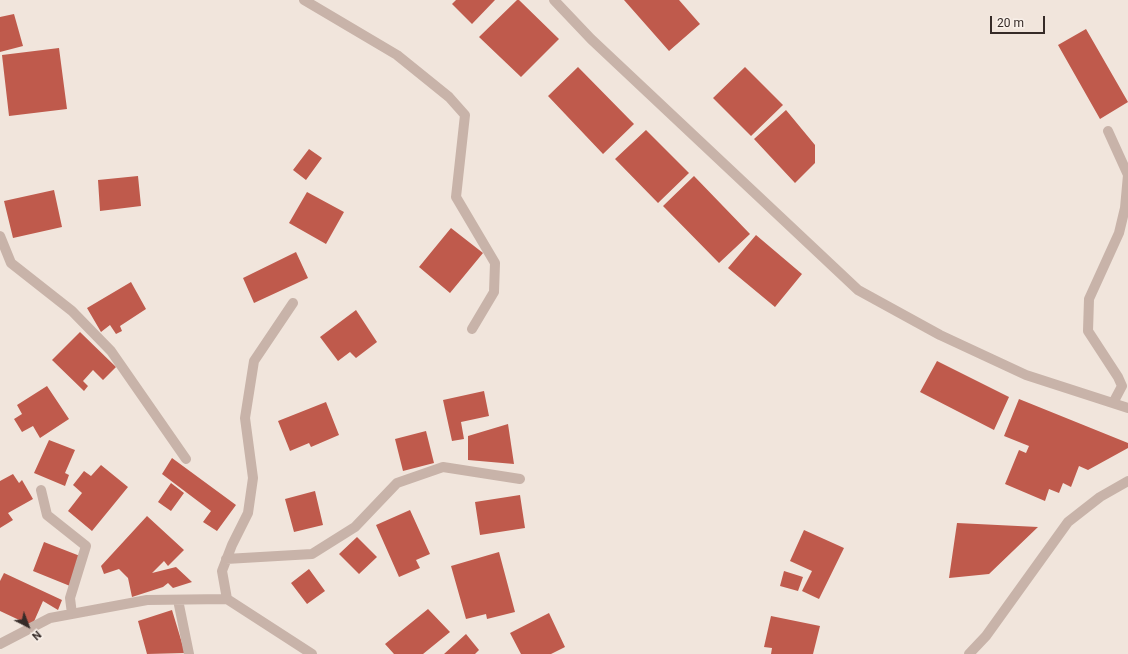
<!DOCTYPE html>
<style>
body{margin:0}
#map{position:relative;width:1128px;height:654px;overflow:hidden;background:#f1e5dc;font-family:Roboto,sans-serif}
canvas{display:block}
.north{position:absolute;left:8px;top:606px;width:40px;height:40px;-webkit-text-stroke:3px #f8efe8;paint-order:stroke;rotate:138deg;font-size:11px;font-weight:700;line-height:16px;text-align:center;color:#362b28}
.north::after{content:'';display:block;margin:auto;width:14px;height:18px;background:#362b28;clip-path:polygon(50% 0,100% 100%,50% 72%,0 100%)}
.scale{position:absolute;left:990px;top:16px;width:55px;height:18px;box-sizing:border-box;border:2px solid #362b28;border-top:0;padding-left:5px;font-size:12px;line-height:14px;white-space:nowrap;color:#362b28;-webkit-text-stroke:3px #f8efe8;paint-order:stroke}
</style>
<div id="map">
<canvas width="1128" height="654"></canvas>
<div class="north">N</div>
<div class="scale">20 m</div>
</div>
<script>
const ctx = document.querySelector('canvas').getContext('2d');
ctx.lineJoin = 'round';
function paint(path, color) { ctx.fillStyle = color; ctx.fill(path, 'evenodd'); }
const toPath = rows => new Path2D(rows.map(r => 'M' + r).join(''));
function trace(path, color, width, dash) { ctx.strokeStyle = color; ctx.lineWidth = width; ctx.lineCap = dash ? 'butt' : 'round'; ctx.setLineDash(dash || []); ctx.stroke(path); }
const building = toPath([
 [456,0,495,0,472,24,452,4],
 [517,0,519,0,559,39,521,77,479,37],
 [624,0,679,0,700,24,669,51],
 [14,14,23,46,0,52,0,17],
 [1086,29,1128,102,1100,119,1058,45],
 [59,48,67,109,9,116,2,55],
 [578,67,634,124,603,154,548,96],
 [745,67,783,105,751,136,713,98],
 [786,110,815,145,815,163,795,183,754,139],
 [646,130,689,173,658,203,615,159],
 [309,149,322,158,306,180,293,170],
 [138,176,141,206,100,211,98,180],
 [694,176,750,234,719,263,663,206],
 [54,190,62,227,13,238,4,201],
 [307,192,344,212,326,244,289,223],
 [451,228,483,253,450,293,419,267],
 [756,235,802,274,775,307,728,268],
 [296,252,308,278,254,303,243,278],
 [131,282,146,309,120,326,122,331,116,334,110,325,101,332,87,308],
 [356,310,377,342,356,358,350,352,338,361,320,337],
 [80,332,116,367,103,380,93,370,83,381,88,386,84,391,52,360],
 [937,361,1009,397,994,430,920,392],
 [47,386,69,419,40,438,33,426,22,432,14,419,22,414,17,405],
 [484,391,489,416,461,422,464,439,452,441,443,400],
 [1019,399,1128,443,1128,448,1088,470,1079,466,1071,487,1063,483,1059,493,1049,489,1045,501,1005,484,1019,450,1026,453,1029,446,1004,436],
 [326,402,339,435,311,447,309,443,290,451,278,421],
 [508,424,514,464,468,460,468,436],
 [426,431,434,463,403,471,395,439],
 [49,440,75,450,65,473,69,475,65,486,34,473],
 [172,458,236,505,217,531,203,522,211,511,162,474],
 [101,465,128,487,92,531,68,511,82,493,73,485,84,471,91,476],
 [13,474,19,483,22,480,33,499,8,513,13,520,0,528,0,481],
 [171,483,184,493,171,511,158,502],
 [315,491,323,525,294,532,285,499],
 [520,495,525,528,480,535,475,502],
 [410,510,430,554,416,560,420,568,399,577,376,525],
 [147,516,184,550,168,566,164,561,152,573,176,567,192,582,173,588,168,583,163,587,132,597,128,578,119,569,104,574,101,566],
 [957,523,1038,527,989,574,949,578],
 [804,530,844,548,819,599,802,591,812,571,790,561],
 [357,537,377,557,359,574,339,554],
 [44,542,80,556,70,586,33,571],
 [499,552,515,612,487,619,486,614,466,619,451,566],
 [309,569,325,591,307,604,291,583],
 [784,571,803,577,798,591,780,586],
 [4,573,62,600,58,610,43,601,32,626,0,611,0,581],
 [428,609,450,632,423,654,394,654,385,644],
 [172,610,185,653,147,654,138,621],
 [549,613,565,647,551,654,521,654,510,633],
 [771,616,820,626,813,654,771,654,772,648,764,647],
 [466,634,479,650,475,654,444,654]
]);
const minor = toPath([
 [304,0,397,55,449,97,465,115,456,197,495,263,494,292,472,329],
 [554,0,591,39,858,290,940,335,1026,375,1128,408],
 [1108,131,1128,175,1125,208,1119,233,1089,299,1088,331,1118,377,1122,386,1113,403],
 [0,236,11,263,72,311,111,351,186,459],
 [41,490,47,515,86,546,70,598,72,614],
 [226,559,312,554,355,527,397,483,443,467,520,479],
 [227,599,222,571,232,545,248,513,253,478,245,418,254,361,293,303],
 [178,600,189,654],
 [0,644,50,618,147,600,227,599,312,654],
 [969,654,986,636,1068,522,1100,497,1128,481]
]);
paint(building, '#bf5a4c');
trace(minor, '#c8b3a9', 10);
</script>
